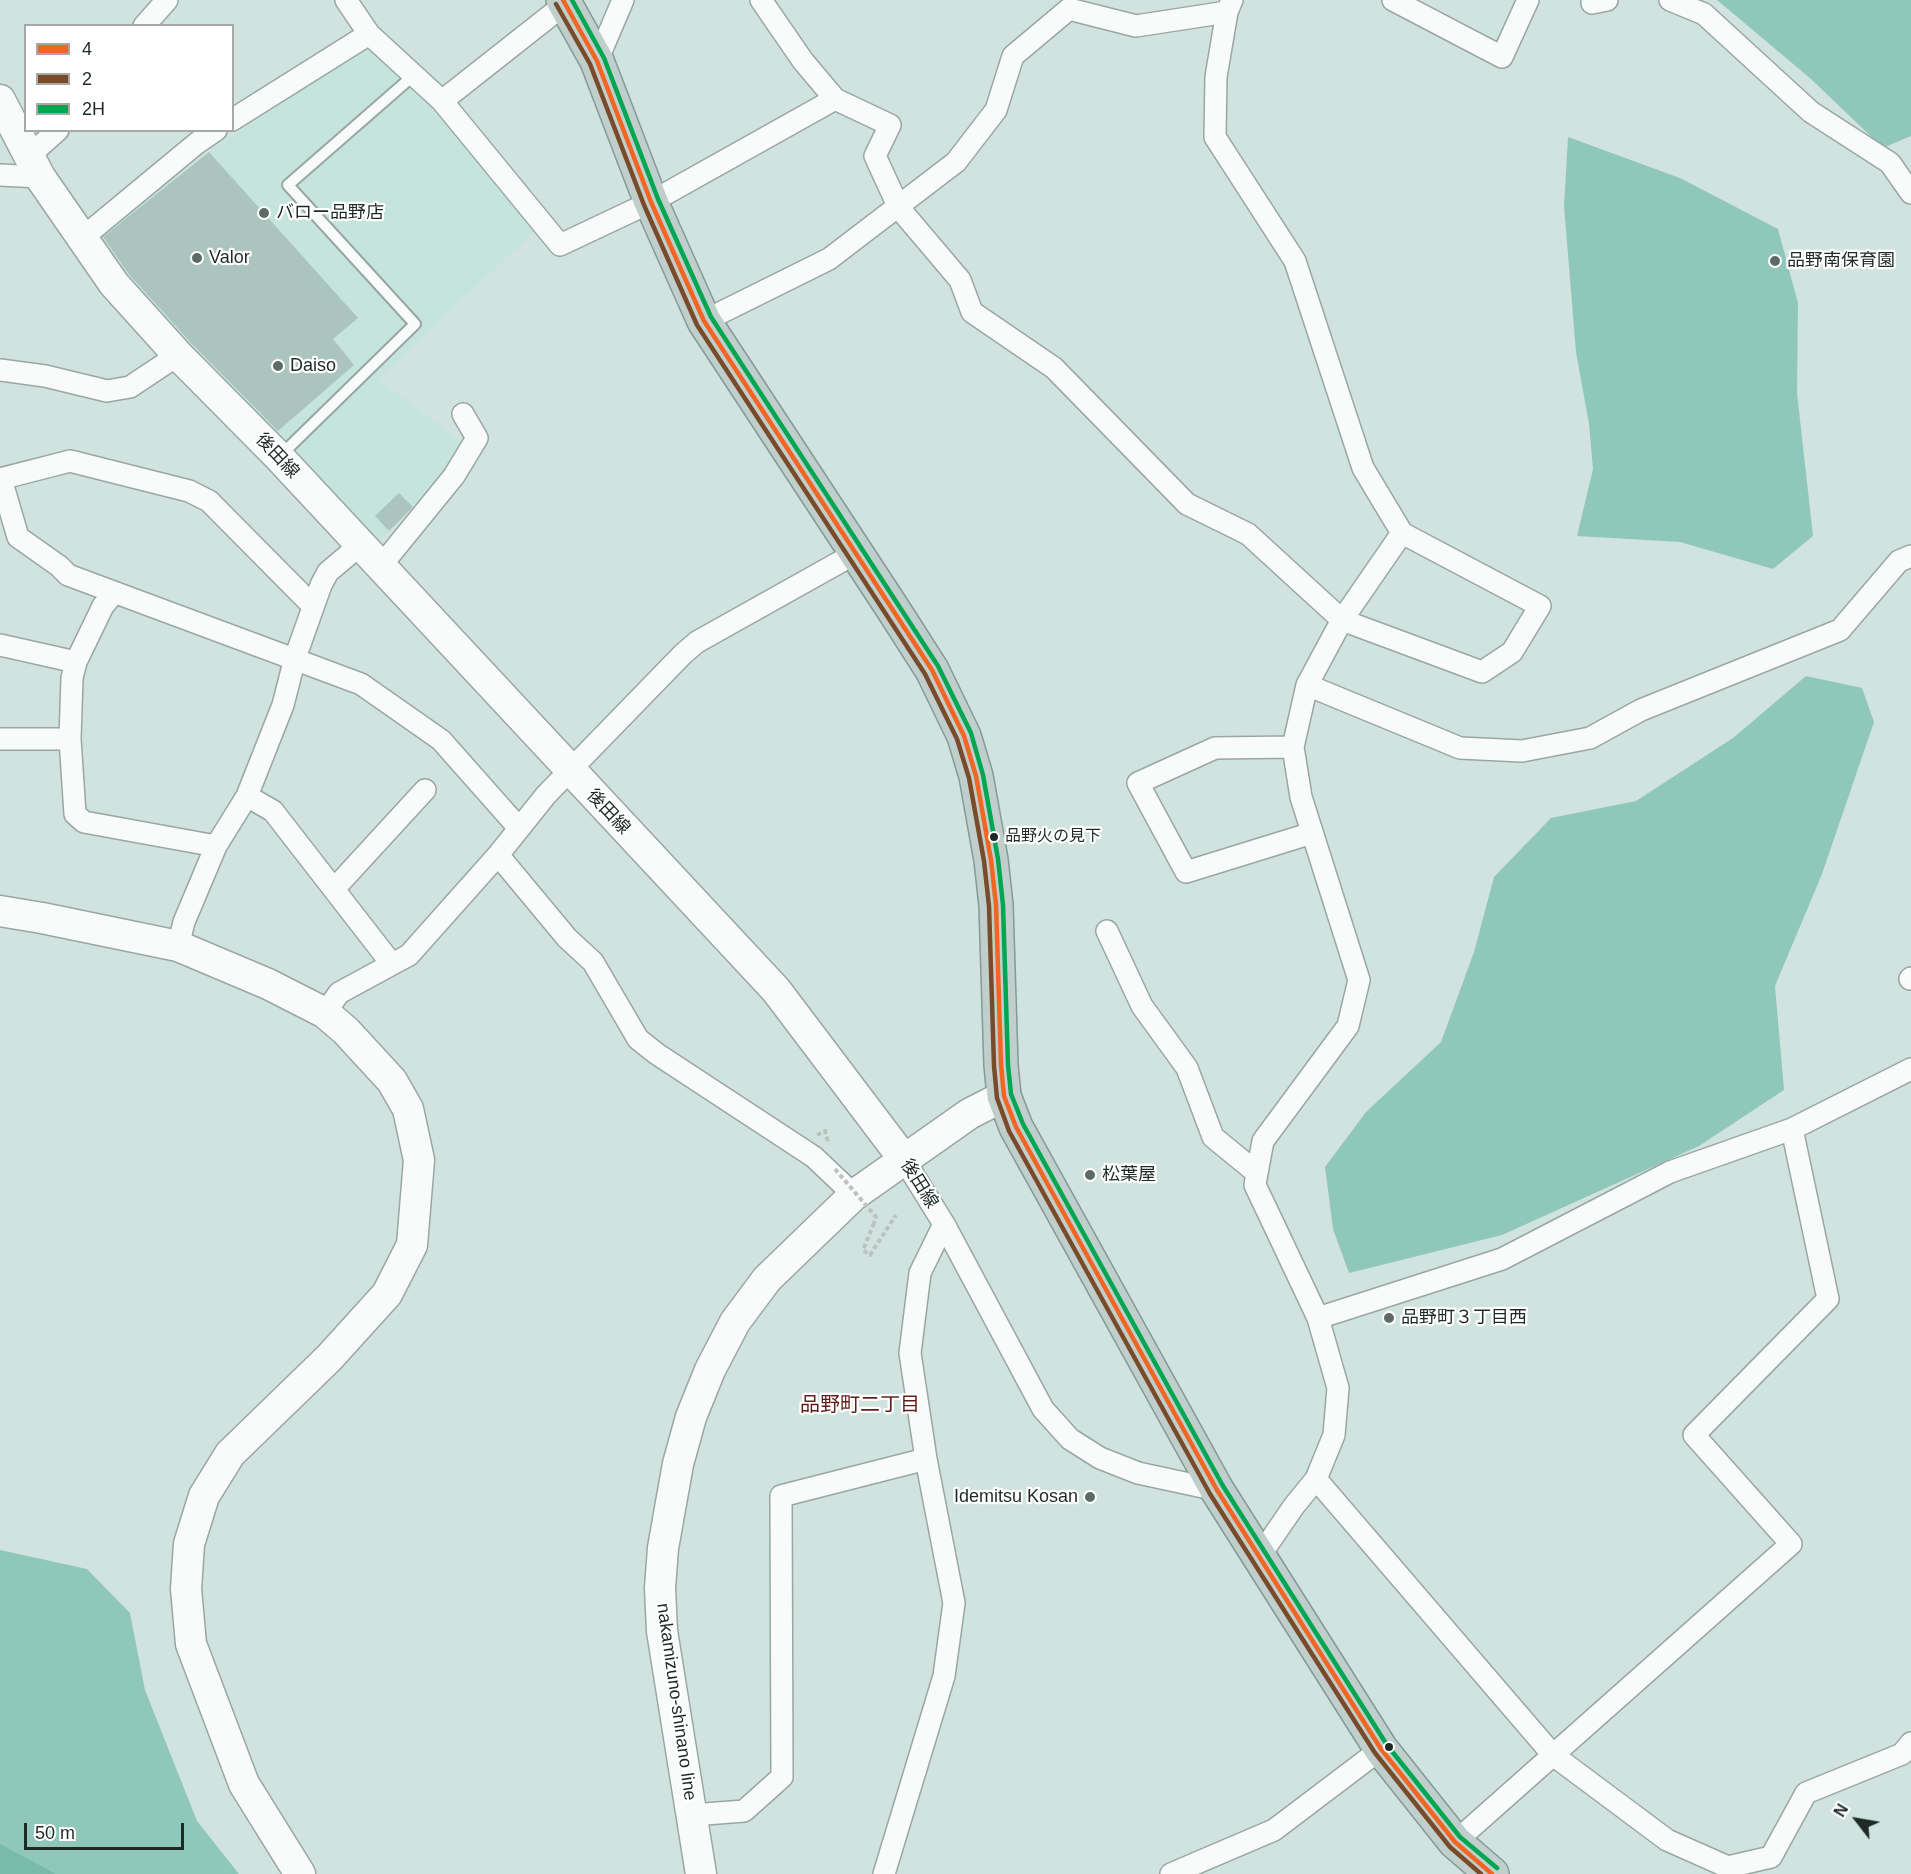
<!DOCTYPE html>
<meta charset="utf-8">
<style>
body{margin:0}
#map{position:relative;width:1911px;height:1874px;overflow:hidden;background:#d1e3de;font-family:Helvetica,sans-serif}
canvas{display:block}
.legend{position:absolute;left:24px;top:24px;width:210px;height:108px;box-sizing:border-box;background:#fff;border:2px solid #a5aaa8;margin:0;padding:8px 10px;list-style:none;font-size:18px;color:#1d2a26}
.legend li{display:flex;align-items:center;gap:12px;height:30px}
.legend b{width:30px;border:2px solid #a5aaa8}
.north{position:absolute;left:1827px;top:1790px;width:60px;height:60px;-webkit-text-stroke:4px #fff;paint-order:stroke;rotate:301deg;font-size:16px;font-weight:700;line-height:24px;text-align:center;color:#1d2a26}
.north::after{content:'';display:block;margin:auto;width:21px;height:27px;background:#1d2a26;clip-path:polygon(50% 0,100% 100%,50% 72%,0 100%)}
.scale{position:absolute;left:24px;top:1823px;width:160px;height:27px;box-sizing:border-box;border:3px solid #1d2a26;border-top:0;padding-left:8px;font-size:18px;line-height:21px;white-space:nowrap;color:#1d2a26;-webkit-text-stroke:4px #fff;paint-order:stroke}
</style>
<div id="map">
<canvas width="1911" height="1874"></canvas>
<ul class="legend">
<li><b style="height:8px;background:#f26522"></b>4</li>
<li><b style="height:8px;background:#7a4b2a"></b>2</li>
<li><b style="height:8px;background:#00a651"></b>2H</li>
</ul>
<div class="north">N</div>
<div class="scale">50 m</div>
</div>
<script>
const ctx = document.querySelector('canvas').getContext('2d');
ctx.lineJoin = 'round';
function paint(path, color) { ctx.fillStyle = color; ctx.fill(path, 'evenodd'); }
const toPath = rows => new Path2D(rows.map(r => 'M' + r).join(''));
function trace(path, color, width, dash) { ctx.strokeStyle = color; ctx.lineWidth = width; ctx.lineCap = dash ? 'butt' : 'round'; ctx.setLineDash(dash || []); ctx.stroke(path); }
function drawText(font, color, halo, rows, align = 'center') {
  ctx.font = font + ' Helvetica,"Noto Sans JP",sans-serif'; ctx.lineWidth = 4.5; ctx.setLineDash([]); ctx.textBaseline = 'middle'; ctx.strokeStyle = halo; ctx.fillStyle = color; for (const [text, x, y, turn = 0] of rows) {
    ctx.save(); ctx.translate(x, y); ctx.rotate((+turn || 0) * Math.PI / 180); ctx.textAlign = isNaN(turn) ? turn : align; if (halo) ctx.strokeText(text, 0, 0); ctx.fillText(text, 0, 0); ctx.restore();
  }
}
const built = toPath([
 [366,46,434,105,536,230,378,379,462,442,447,472,371,549,92,241,209,152]
]);
const forest = toPath([
 [1717,0,1911,0,1911,136,1883,148,1811,79],
 [1568,137,1680,178,1778,229,1798,303,1797,393,1813,536,1773,569,1680,542,1577,536,1593,469,1589,424,1576,352,1564,206],
 [1806,676,1862,688,1874,722,1822,874,1775,986,1784,1090,1699,1146,1502,1235,1349,1273,1333,1229,1325,1167,1366,1112,1441,1042,1474,952,1494,877,1551,818,1636,801,1733,738],
 [0,1550,87,1569,130,1613,145,1690,197,1821,239,1874,0,1874]
]);
const water = toPath([
 [0,1844,56,1874,0,1874]
]);
const building = toPath([
 [209,152,358,318,333,339,354,365,278,431,191,343,128,273,103,237],
 [399,493,413,507,389,531,375,516]
]);
const path = toPath([
 [817,1135,825,1131,828,1142],
 [874,1223,863,1250,870,1255,896,1215]
]);
const lane = toPath([
 [281,455,415,324,288,185,414,75]
]);
const street = toPath([
 [346,0,369,34,442,101,560,245,651,202,835,99],
 [761,0,803,61,835,99,890,125,875,156,899,208,960,280,972,312,1054,368,1187,504,1248,534,1342,620,1482,672,1512,652,1540,606,1402,533],
 [1232,0,1227,12,1216,77,1215,137,1295,261,1363,468,1402,533,1342,620,1307,685,1293,747,1301,797,1359,980,1348,1026,1263,1141,1257,1173,1255,1185,1318,1318,1338,1388,1334,1435,1316,1479,1294,1506,1259,1557],
 [1393,0,1502,57,1528,0],
 [1593,0,1592,3,1607,0],
 [1670,0,1704,14,1811,112,1890,163,1911,193],
 [1069,9,1136,26,1227,12],
 [144,26,167,0],
 [597,61,623,0],
 [442,101,565,4],
 [232,120,369,34],
 [30,155,58,130],
 [0,175,40,177],
 [81,239,197,143,216,130],
 [704,321,829,259,956,162,996,110,1013,56,1069,9],
 [0,370,45,376,107,391,130,387,178,355],
 [0,479,70,461,189,491,209,501,313,606],
 [1,479,18,537,59,566,68,575,361,684,441,740,518,827],
 [380,567,454,476,477,438,463,414],
 [113,594,103,606,76,662,72,678,70,739,75,814,84,822,216,846],
 [0,645,76,662],
 [1307,685,1460,748,1522,751,1590,738,1641,710,1840,630,1899,561,1911,556],
 [0,739,70,739],
 [1293,747,1215,748,1138,783,1186,872,1312,833],
 [247,796,273,811,391,963],
 [498,855,567,938,593,962,638,1039,657,1054,814,1157,854,1195],
 [335,888,425,790],
 [1107,931,1142,1006,1187,1068,1213,1137,1257,1173],
 [178,946,184,922,216,846,247,796,283,705,295,658,321,585,328,572,359,546],
 [1910,979,1911,978],
 [325,1013,339,993,409,955,498,855,546,795,683,654,697,642,856,553],
 [903,1158,944,1224,1043,1409,1070,1439,1100,1458,1138,1473,1217,1490],
 [1318,1318,1502,1259,1670,1172,1792,1129,1911,1069],
 [1316,1479,1553,1755,1667,1840,1728,1867,1771,1857,1806,1793,1902,1754,1911,1743],
 [692,1815,744,1811,782,1777,781,1496,926,1459],
 [1455,1842,1791,1544,1694,1435,1828,1299,1792,1129],
 [884,1874,944,1676,954,1603,926,1459,910,1353,920,1273,944,1224],
 [1171,1874,1274,1830,1381,1749]
]);
const secondary = toPath([
 [0,100,40,177,114,284,178,355,279,457,776,990,903,1158],
 [0,911,42,918,178,946,268,984,325,1013,346,1031,392,1081,408,1109,419,1160,412,1245,387,1294,329,1358,230,1454,204,1496,189,1544,186,1589,191,1644,244,1784,300,1874],
 [701,1874,662,1631,660,1588,663,1548,678,1464,691,1417,710,1370,735,1322,767,1279,854,1195,969,1114,1004,1096]
]);
const highway = toPath([
 [563,0,597,61,651,202,704,321,893,609,932,670,964,736,976,776,991,860,996,905,1001,1065,1004,1096,1016,1127,1217,1490,1381,1749,1455,1842,1492,1874]
]);
const pathBridge = toPath([
 [835,1169,876,1217,874,1223]
]);
const bus1 = toPath([
 [563,0,597,61,651,202,704,321,932,670,964,736,976,776,991,860,996,905,1001,1065,1004,1096,1016,1127,1217,1490,1381,1749,1455,1842,1492,1874]
]);
const bus2 = toPath([
 [556,4,590,64,644,205,697,325,925,674,957,739,969,778,984,861,989,906,994,1066,997,1098,1009,1131,1210,1494,1375,1753,1450,1847,1481,1874]
]);
const bus3 = toPath([
 [572,0,604,58,658,199,711,317,938,666,971,733,983,775,998,859,1003,905,1008,1065,1011,1094,1023,1124,1223,1486,1387,1745,1460,1837,1497,1868]
]);
const markers = [
 [264,213,6,"#5c6b66"],
 [197,258,6,"#5c6b66"],
 [1775,261,6,"#5c6b66"],
 [278,366,6,"#5c6b66"],
 [994,837,5,"#1d2a26"],
 [1090,1175,6,"#5c6b66"],
 [1389,1318,6,"#5c6b66"],
 [1090,1497,6,"#5c6b66"],
 [1389,1747,5,"#1d2a26"]
];
const busNames = [
 ["品野火の見下",1005,837]
];
const poiNames = [
 ["バロー品野店",276,213],
 ["Valor",209,258],
 ["品野南保育園",1787,261],
 ["Daiso",290,366],
 ["松葉屋",1102,1175],
 ["品野町３丁目西",1401,1318],
 ["Idemitsu Kosan",1078,1497,"right"]
];
const streetNames = [
 ["後田線",277,456,47],
 ["後田線",608,812,47],
 ["後田線",919,1184,58],
 ["nakamizuno-shinano line",676,1702,82]
];
const neighbourhoodNames = [
 ["品野町二丁目",860,1405]
];
paint(built, '#c5e5dc');
paint(forest, '#8fc8ba');
paint(water, '#78bbac');
paint(building, '#acc4be');
trace(lane, '#99a7a3', 14);
trace(street, '#99a7a3', 24);
trace(secondary, '#99a7a3', 33);
trace(highway, '#849a95', 36);
trace(path, '#bbc3c1', 4, [4.5, 3]);
trace(lane, '#f8fbfa', 10);
trace(street, '#f8fbfa', 21);
trace(secondary, '#f8fbfa', 30);
trace(highway, '#c0cfcb', 33);
trace(pathBridge, '#bbc3c1', 4, [4.5, 3]);
trace(bus1, '#f26522', 4.5);
trace(bus2, '#7a4b2a', 4.5);
trace(bus3, '#00a651', 4.5);
for (const [x, y, r, color] of markers) { const dot = new Path2D(); dot.arc(x, y, r, 0, 2 * Math.PI); ctx.fillStyle = color; ctx.fill(dot); trace(dot, '#fff', 2); }
drawText('16px', '#1d2a26', '#fff', busNames, 'left');
drawText('18px', '#1d2a26', '#fff', poiNames, 'left');
drawText('18px', '#1d2a26', '#fff', streetNames);
drawText('20px', '#621d1a', '#fff', neighbourhoodNames);
</script>
